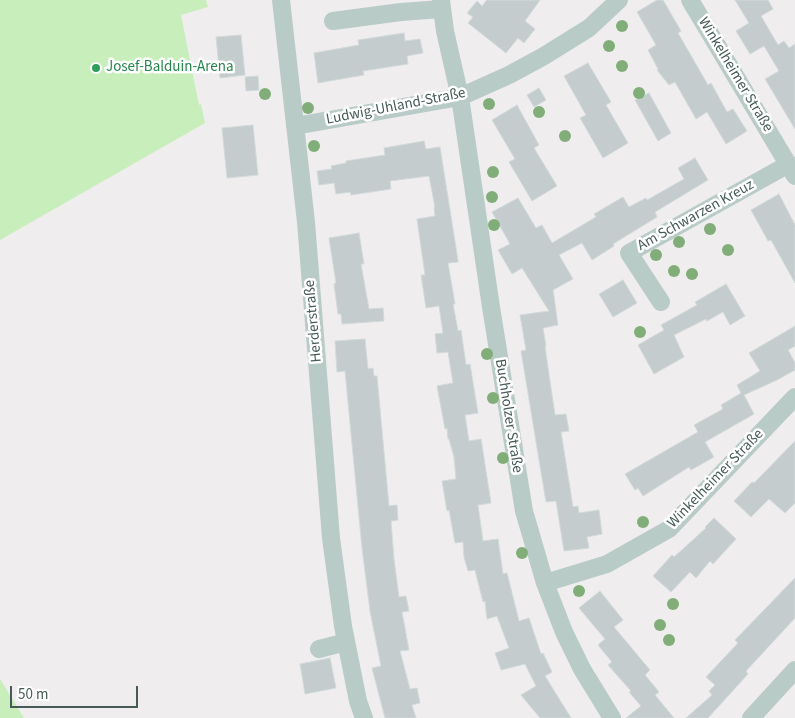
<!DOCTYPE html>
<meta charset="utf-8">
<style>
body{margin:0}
#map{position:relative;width:795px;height:718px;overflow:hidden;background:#f0edef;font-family:"Source Sans 3",sans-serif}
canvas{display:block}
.scale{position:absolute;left:10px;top:686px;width:128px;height:22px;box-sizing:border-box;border:2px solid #465b57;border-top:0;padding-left:6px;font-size:15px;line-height:18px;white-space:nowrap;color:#465b57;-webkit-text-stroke:4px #fff;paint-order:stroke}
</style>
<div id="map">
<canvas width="795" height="718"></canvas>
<div class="scale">50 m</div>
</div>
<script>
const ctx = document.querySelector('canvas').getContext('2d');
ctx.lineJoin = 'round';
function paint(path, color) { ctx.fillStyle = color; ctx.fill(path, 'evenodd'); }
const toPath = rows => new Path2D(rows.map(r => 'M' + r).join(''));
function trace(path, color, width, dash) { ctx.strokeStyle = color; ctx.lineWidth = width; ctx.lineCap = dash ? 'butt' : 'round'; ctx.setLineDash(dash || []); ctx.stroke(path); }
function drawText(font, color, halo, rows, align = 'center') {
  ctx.font = font + ' "Source Sans 3",sans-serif'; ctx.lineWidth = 5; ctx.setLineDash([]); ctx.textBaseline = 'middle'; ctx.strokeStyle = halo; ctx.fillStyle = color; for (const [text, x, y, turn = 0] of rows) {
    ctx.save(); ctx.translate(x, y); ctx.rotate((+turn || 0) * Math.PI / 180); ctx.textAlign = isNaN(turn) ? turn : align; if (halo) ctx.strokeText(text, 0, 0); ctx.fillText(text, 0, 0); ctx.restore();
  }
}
const green = toPath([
 [0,0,206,0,208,7,181,15,199,105,201,104,205,123,0,240],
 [0,679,24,718,0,718]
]);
const building = toPath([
 [487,0,540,0,525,21,535,29,524,43,518,38,506,53,468,23,473,17,467,13,477,1,482,6,487,0],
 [657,0,663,0,681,31,678,33,708,85,711,83,727,112,733,109,747,131,726,144,707,112,696,119,675,82,669,85,657,70,658,69,648,50,656,45,637,12,657,0],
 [735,0,768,0,773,9,761,16,778,45,784,41,789,48,795,44,795,129,765,79,779,71,764,46,750,54,736,31,749,23,735,0],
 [404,33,405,41,420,39,423,53,407,56,408,64,363,71,364,75,318,83,314,53,359,45,358,40,404,33],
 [241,35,245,75,220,78,216,37,241,35],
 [588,63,611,102,606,105,628,143,603,158,580,118,586,115,564,76,588,63],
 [258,76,259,90,246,91,245,77,258,76],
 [539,88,546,100,534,107,527,95,539,88],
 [649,93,671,133,658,141,635,100,649,93],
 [517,105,539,145,534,148,557,186,532,201,509,162,515,159,492,120,517,105],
 [253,125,258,175,227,178,222,128,253,125],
 [424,141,426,149,440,147,457,254,458,262,448,263,455,304,453,304,458,331,461,330,466,365,470,364,478,413,465,415,469,441,481,439,491,503,478,505,483,541,498,539,503,574,507,573,519,621,529,618,541,654,543,653,552,672,545,676,571,718,540,718,521,695,536,686,525,664,501,670,495,653,509,648,497,616,487,619,485,601,483,602,475,570,468,571,464,557,463,542,455,543,449,510,447,511,442,481,456,479,454,457,449,439,448,439,447,428,445,429,437,386,453,383,448,352,437,353,435,334,443,333,439,306,426,308,421,275,425,275,417,219,435,216,434,207,435,207,429,176,390,181,391,189,351,195,350,192,336,194,334,183,319,185,317,171,332,169,331,166,346,163,346,161,385,155,384,148,424,141],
 [695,158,708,180,655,212,657,217,613,244,614,246,592,260,582,243,559,255,573,279,553,290,558,325,543,328,546,346,545,347,555,415,566,414,569,431,561,432,573,507,578,506,579,513,599,510,602,534,587,537,589,548,564,551,556,501,546,502,521,351,526,350,520,315,549,311,522,268,512,274,498,250,510,244,492,212,518,198,536,228,542,225,552,243,596,217,594,214,623,197,629,207,646,198,647,200,684,179,678,168,695,158],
 [779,194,795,225,795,283,771,240,768,241,751,210,779,194],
 [359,233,364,264,361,264,369,309,383,308,384,321,342,324,341,314,338,314,334,284,336,283,329,238,359,233],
 [623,280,637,303,613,317,599,294,623,280],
 [726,284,745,316,730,325,723,312,707,321,706,319,674,335,684,357,654,374,638,345,664,330,661,325,697,305,695,302,726,284],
 [795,326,795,346,788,350,795,363,795,370,777,380,744,395,754,414,705,442,714,457,691,470,689,467,643,496,638,488,635,490,625,474,698,432,694,425,723,409,721,405,741,393,737,385,760,371,749,353,795,326],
 [365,339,368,369,373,368,374,376,377,376,389,506,397,505,398,520,391,521,394,559,399,597,406,596,409,611,402,612,409,650,400,651,410,689,417,688,420,703,412,705,416,718,385,718,372,668,381,666,370,611,362,548,345,371,337,372,335,341,365,339],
 [795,441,795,503,785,513,769,499,751,517,734,501,752,482,754,483,795,441],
 [714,518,736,539,713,564,710,561,696,578,690,572,671,592,653,576,672,555,674,557,706,528,705,527,714,518],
 [795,578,795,618,746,671,748,674,708,718,686,718,712,695,709,691,715,685,706,677,738,643,735,640,795,578],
 [600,591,623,620,614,627,650,670,645,675,659,692,655,695,674,718,626,718,641,706,629,692,631,691,608,665,612,662,598,645,605,639,579,608,600,591],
 [330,658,336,688,305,694,300,664,330,658]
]);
const minor = toPath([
 [281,0,306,222,331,538,343,626,358,701,364,718],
 [441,0,445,31,460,97,491,307,524,511,545,583,564,632,582,669,612,718],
 [690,0,795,176],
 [333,21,401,12,442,9],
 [295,126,460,97,509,75,544,56,589,28,619,0],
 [661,302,629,253,789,164],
 [545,583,607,564,669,529,795,397],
 [319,649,346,642],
 [751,718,795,670]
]);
const trees = [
 [622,26],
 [609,46],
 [622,66],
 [639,93],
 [265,94],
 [489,104],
 [308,108],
 [539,112],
 [565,136],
 [314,146],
 [493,172],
 [492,197],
 [494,225],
 [710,229],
 [679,242],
 [728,250],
 [656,255],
 [674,271],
 [692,274],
 [640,332],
 [487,354],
 [493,398],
 [503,458],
 [643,522],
 [522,553],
 [579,591],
 [673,604],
 [660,625],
 [669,640]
];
const markers = [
 [96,68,5,"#2e9e5b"]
];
const leisureNames = [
 ["Josef-Balduin-Arena",106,68]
];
const streetNames = [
 ["Winkelheimer Straße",735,75,59],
 ["Ludwig-Uhland-Straße",396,107,-11],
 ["Am Schwarzen Kreuz",696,216,-29],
 ["Herderstraße",314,321,-95],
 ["Buchholzer Straße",508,416,81],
 ["Winkelheimer Straße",716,479,-46]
];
paint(green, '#c8eebb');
paint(building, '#c4cccd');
trace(building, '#d1d9d9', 1);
trace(minor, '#b9cbc7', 18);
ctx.fillStyle = '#81ae78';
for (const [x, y] of trees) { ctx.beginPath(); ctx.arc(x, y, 6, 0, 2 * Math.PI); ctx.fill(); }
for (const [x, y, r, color] of markers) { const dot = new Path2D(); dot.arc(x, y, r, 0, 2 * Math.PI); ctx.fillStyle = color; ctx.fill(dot); trace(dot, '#fff', 2); }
drawText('15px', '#27864d', '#fff', leisureNames, 'left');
drawText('15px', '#465b57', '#fff', streetNames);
</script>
